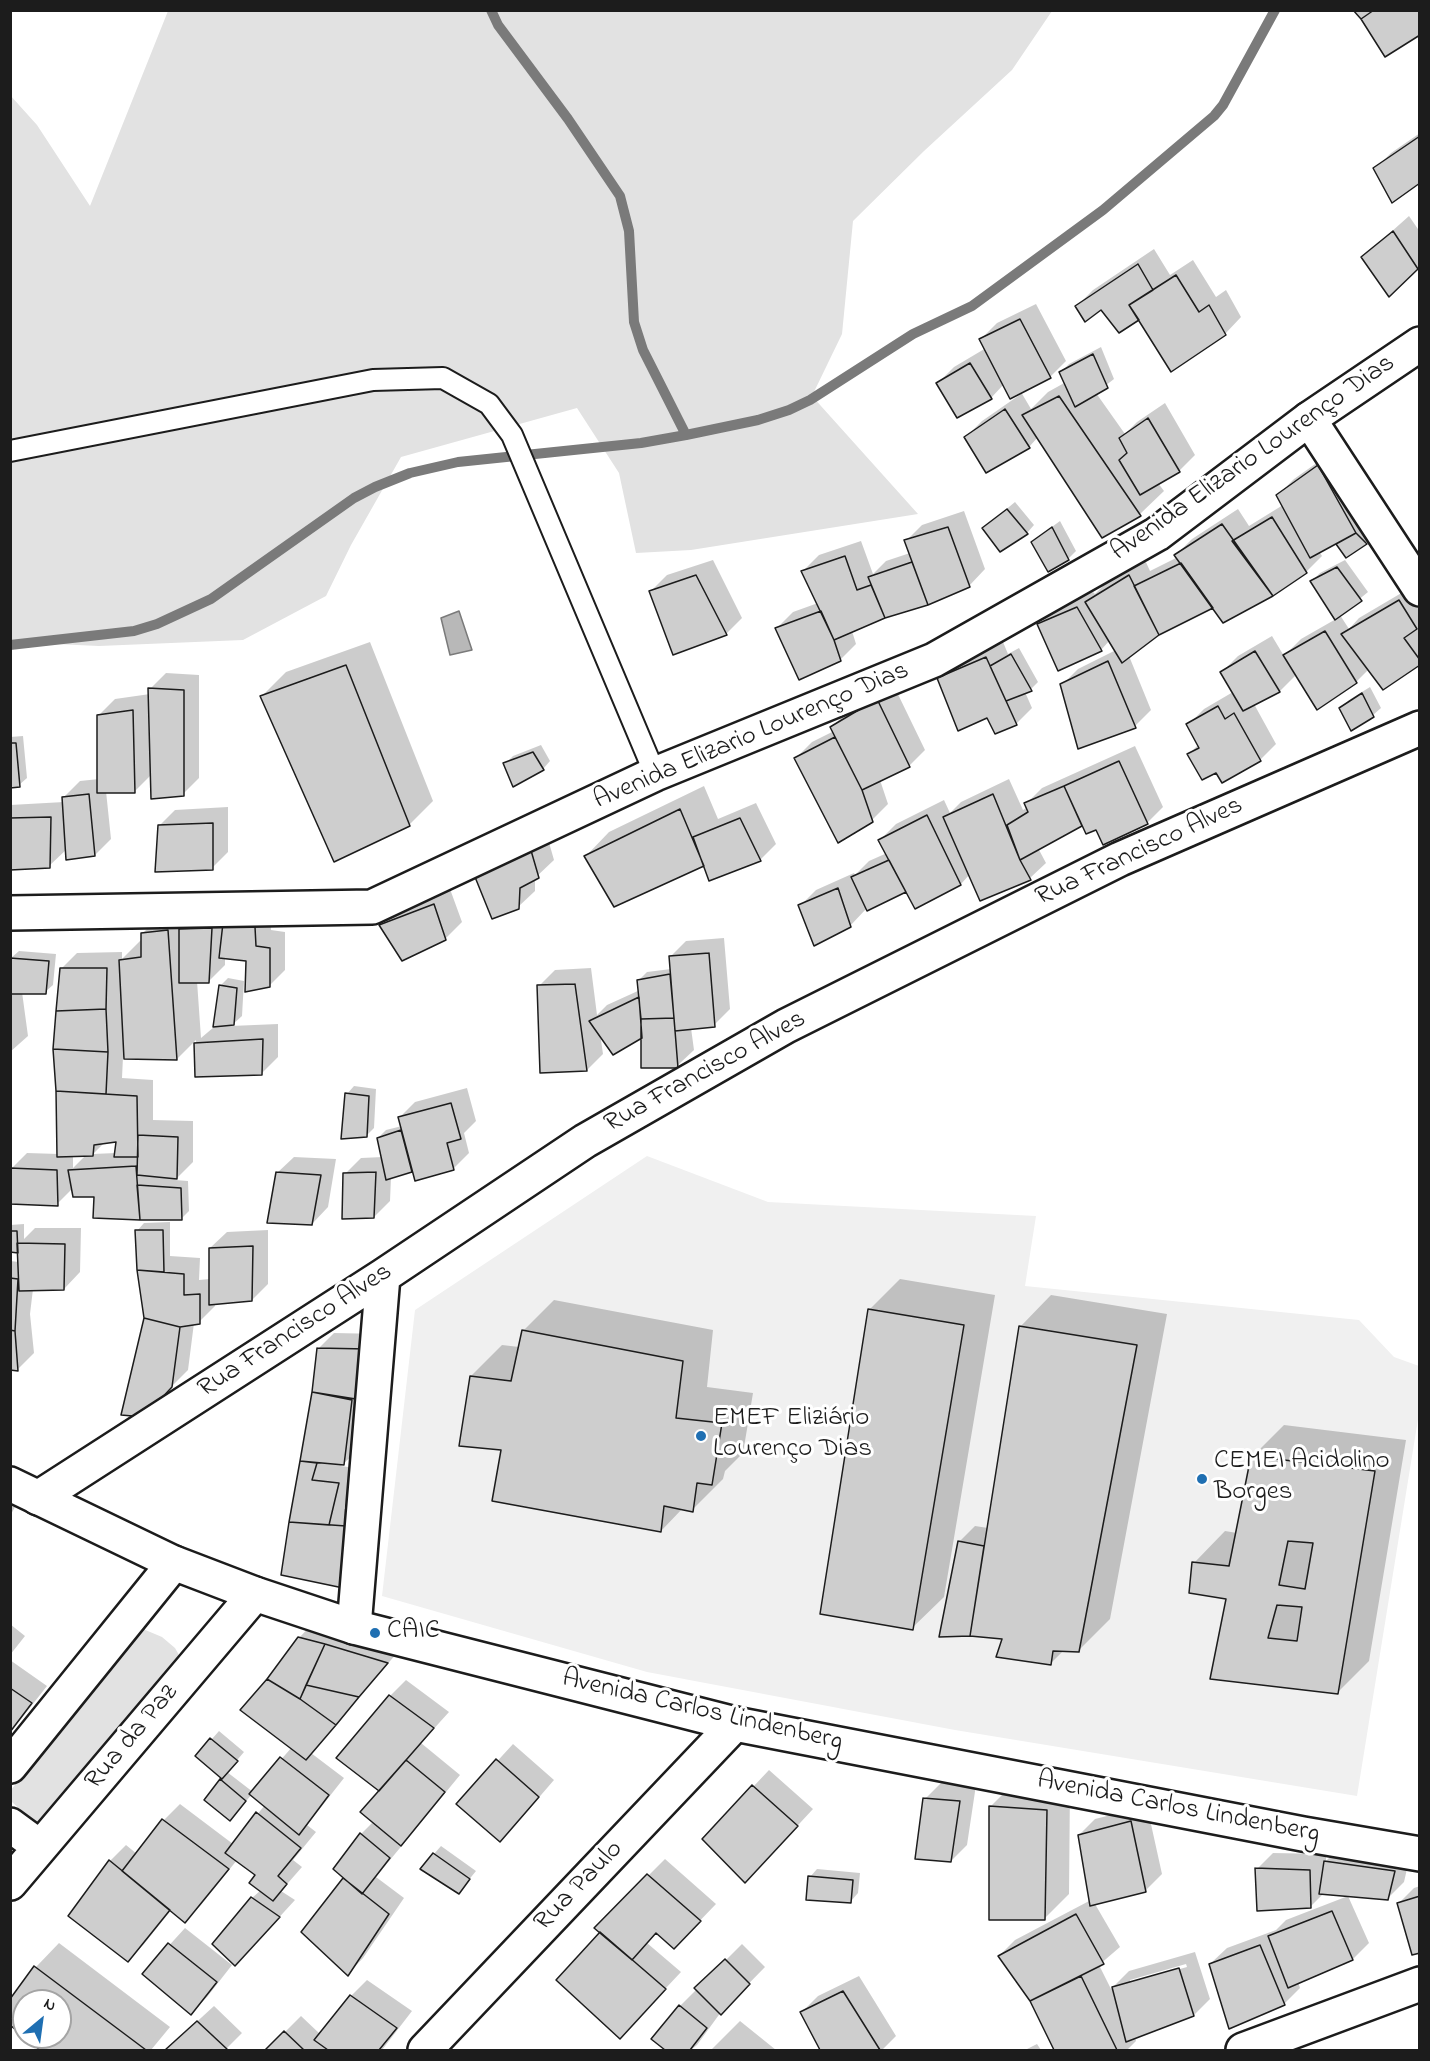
<!DOCTYPE html>
<meta charset="utf-8">
<style>
body{margin:0}
#map{position:relative;width:1430px;height:2061px;overflow:hidden;background:#fff;font-family:"Indie Flower",sans-serif}
canvas{display:block}
.frame{position:absolute;inset:0;border:12px solid #1c1c1c;pointer-events:none}
.north{position:absolute;left:12px;top:1989px;width:60px;height:60px;box-sizing:border-box;background:#fff;border:2px solid #a4a4a4;border-radius:50%;rotate:29deg;font-size:16px;font-weight:700;line-height:24px;text-align:center;color:#1c1c1c}
.north::after{content:'';display:block;margin:auto;width:21px;height:27px;background:#1f6fb2;clip-path:polygon(50% 0,100% 100%,50% 72%,0 100%)}
</style>
<div id="map">
<canvas width="1430" height="2061"></canvas>
<div class="frame"></div>
<div class="north">N</div>
</div>
<script>
const ctx = document.querySelector('canvas').getContext('2d');
ctx.lineJoin = 'round';
function paint(path, color) { ctx.fillStyle = color; ctx.fill(path, 'evenodd'); }
const toPath = rows => new Path2D(rows.map(r => 'M' + r).join(''));
function trace(path, color, width, dash) { ctx.strokeStyle = color; ctx.lineWidth = width; ctx.lineCap = dash ? 'butt' : 'round'; ctx.setLineDash(dash || []); ctx.stroke(path); }
function drawText(font, color, halo, rows, align = 'center') {
  ctx.font = font + ' "Indie Flower",sans-serif'; ctx.lineWidth = 6; ctx.setLineDash([]); ctx.textBaseline = 'middle'; ctx.strokeStyle = halo; ctx.fillStyle = color; for (const [text, x, y, turn = 0] of rows) {
    ctx.save(); ctx.translate(x, y); ctx.rotate((+turn || 0) * Math.PI / 180); ctx.textAlign = isNaN(turn) ? turn : align; if (halo) ctx.strokeText(text, 0, 0); ctx.fillText(text, 0, 0); ctx.restore();
  }
}
const built = toPath([
 [647,1156,768,1202,1036,1216,1025,1286,1359,1320,1394,1357,1419,1366,1419,1413,1357,1796,955,1730,647,1672,382,1596,415,1310]
]);
const green = toPath([
 [168,11,1052,11,1012,70,924,151,853,221,842,334,812,396,918,514,691,550,636,553,619,473,577,408,401,457,351,545,326,596,243,640,99,646,11,642,10,95,37,125,90,206],
 [143,1629,162,1637,175,1648,183,1662,45,1824,30,1819,11,1801,10,1791]
]);
const water = toPath([
 [459,611,472,650,450,655,441,618,459,611]
]);
const shadow = toPath([
 [1420,133,1420,181,1375,169,1391,153],
 [1409,216,1420,232,1420,265,1389,295,1363,257],
 [1154,249,1170,275,1193,260,1216,297,1226,290,1241,317,1225,334,1139,318,1102,308,1077,306,1093,290],
 [1036,304,1066,361,1050,377,1021,392,1031,409,1048,392,1066,382,1061,372,1069,364,1101,347,1114,379,1096,393,1125,434,1137,422,1165,403,1195,455,1179,471,1158,483,1164,491,1140,514,1103,536,1038,437,1029,447,966,437,982,421,1021,394,1020,393,1004,384,991,398,938,383,954,367,986,348,981,339,997,323],
 [1335,450,1373,535,1366,542,1346,556,1336,542,1319,551,1322,556,1306,572,1213,607,1159,634,1129,656,1151,710,1135,726,1062,685,1078,669,1116,650,1110,640,1101,650,1039,625,1055,608,1093,592,1095,594,1103,586,1145,560,1150,571,1178,557,1176,555,1192,539,1238,509,1249,526,1283,505,1278,495,1294,479],
 [1015,502,1034,525,1027,533,992,521],
 [964,511,985,569,969,586,852,631,856,644,840,660,777,628,793,612,818,603,803,571,819,555,861,541,873,574,886,561,910,553,906,541,922,525],
 [1060,521,1076,551,1068,559,1041,535],
 [713,560,742,618,726,634,651,591,667,575],
 [1345,560,1368,592,1340,615,1349,629,1359,618,1415,585,1420,592,1420,664,1369,669,1356,682,1297,674,1280,691,1254,704,1276,744,1260,760,1216,771,1189,754,1199,744,1188,725,1204,709,1233,692,1222,672,1238,656,1272,636,1284,656,1301,639,1336,619,1312,581,1320,573],
 [370,642,433,801,409,825,262,696,286,672],
 [1003,642,1008,654,1019,648,1038,682,1031,689,1025,692,1032,708,1016,724,987,716,939,678,955,662],
 [166,673,199,675,199,778,183,794,152,774,134,792,106,791,111,839,95,855,67,849,49,866,10,868,10,805,64,802,64,797,80,781,99,779,99,715,115,699,150,694,150,689],
 [893,684,925,750,909,766,880,780,888,804,872,820,796,758,812,742,834,731,832,727,848,711],
 [1370,687,1381,708,1373,715,1352,729,1341,708,1349,700],
 [23,736,27,778,19,785,10,786,10,737],
 [541,745,550,761,543,769,505,764,513,756],
 [1135,746,1163,807,1147,823,1096,828,1082,824,1038,848,1046,863,1030,878,981,899,970,874,961,884,915,907,907,890,866,909,850,926,800,906,816,890,854,873,855,875,869,861,887,853,880,840,896,824,944,800,950,813,961,802,1009,779,1023,810,1028,807,1026,804,1042,788],
 [704,786,718,819,756,803,776,844,760,860,586,856,609,832],
 [228,807,228,852,212,868,159,826,175,810],
 [546,832,554,860,535,878,535,891,518,907,492,861],
 [450,889,462,922,445,939,381,926,397,910],
 [167,909,270,911,271,930,285,932,285,970,269,986,248,960,225,958,225,965,209,981,197,981,201,1038,214,1027,221,985,228,978,244,981,242,1016,231,1026,278,1024,278,1057,262,1073,197,1075,196,1040,177,1059,123,1057,122,1078,153,1080,153,1120,193,1121,193,1162,175,1180,188,1181,189,1211,181,1219,73,1188,57,1204,11,1169,27,1153,59,1154,55,1049,61,969,77,953,122,952,122,959,143,938,143,933],
 [117,1141,116,1153,93,1154,105,1142],
 [86,1155,73,1168,73,1156],
 [724,938,730,1009,714,1025,691,1028,694,1050,677,1066,643,1035,600,1033,603,1054,587,1070,539,986,555,970,591,968,597,1015,607,1005,640,990,639,980,647,972,671,969,670,957,686,941],
 [19,951,56,954,53,985,45,992,22,992,28,1036,10,1052,11,958],
 [354,1086,376,1089,374,1128,366,1136,347,1094],
 [467,1088,476,1121,464,1133,469,1153,453,1169,413,1169,391,1177,390,1201,374,1217,345,1174,361,1158,383,1157,378,1138,386,1130,402,1126,399,1118,415,1102],
 [294,1157,336,1159,328,1207,312,1224,277,1173],
 [170,1222,170,1256,200,1258,199,1280,210,1279,210,1248,227,1232,268,1230,268,1284,252,1300,215,1303,215,1306,199,1322,194,1323,188,1370,160,1398,146,1318,139,1270,137,1231,144,1223],
 [24,1224,24,1239,35,1228,81,1228,80,1272,64,1289,33,1289,30,1314,34,1353,18,1369,10,1369,10,1261,19,1262,19,1249,10,1251,10,1225],
 [900,1279,995,1295,944,1597,912,1628,869,1310],
 [1051,1295,1167,1314,1110,1619,1078,1651,1064,1650,1050,1664,1004,1638,970,1634,959,1542,975,1526,988,1528,1020,1327],
 [554,1300,713,1330,707,1387,753,1393,743,1453,725,1471,723,1479,692,1510,683,1508,661,1531,502,1449,471,1376,502,1345,519,1347,523,1331],
 [334,1333,382,1334,360,1448,341,1466,355,1468,344,1509,362,1511,364,1572,283,1574,314,1393,318,1349],
 [1284,1425,1406,1440,1369,1661,1338,1692,1212,1677,1227,1598,1194,1563,1225,1531,1237,1533,1253,1456],
 [10,1505,15,1507,10,1516],
 [315,1621,403,1646,311,1753,344,1778,307,1825,316,1832,293,1860,302,1867,281,1891,295,1900,251,1948,252,1898,261,1890,257,1875,237,1860,201,1905,185,1921,172,1909,144,1944,128,1960,110,1861,126,1845,137,1854,164,1820,180,1804,233,1844,265,1805,252,1794,238,1811,206,1800,223,1778,197,1756,219,1731,244,1752,227,1772,253,1792,292,1747,268,1680,299,1638],
 [10,1624,25,1636,10,1655],
 [10,1660,47,1686,10,1733],
 [406,1680,449,1712,421,1743,460,1775,376,1877,404,1898,363,1958,348,1974,303,1932,345,1878,361,1834,374,1821,381,1791,390,1696],
 [513,1744,554,1780,516,1824,458,1804],
 [769,1770,813,1809,761,1865,704,1839],
 [1015,1782,1070,1786,1069,1894,1045,1918,991,1806],
 [941,1783,976,1785,967,1845,951,1861,925,1799],
 [1147,1806,1162,1874,1145,1891,1095,1904,1120,1947,1099,1965,1111,1989,1129,1971,1195,1952,1210,1999,1194,2015,1135,2037,1136,2041,1127,2050,1056,2050,1032,2001,999,1956,1015,1940,1091,1900,1079,1835,1095,1819],
 [1186,1964,1187,1967,1130,1983,1130,1980],
 [1342,1845,1410,1856,1404,1882,1388,1898,1324,1893,1310,1907,1257,1869,1273,1853,1326,1854,1326,1861],
 [441,1846,476,1871,459,1892,434,1854],
 [665,1859,716,1904,690,1931,657,1932,647,1943,681,1972,635,2021,602,1932,597,1927],
 [817,1869,860,1873,858,1893,851,1901,810,1877],
 [1420,1886,1420,1951,1398,1904,1414,1888],
 [1348,1896,1369,1943,1353,1959,1298,1982,1300,1988,1284,2004,1210,1964,1227,1948,1276,1930,1286,1920],
 [185,1928,232,1965,207,1997,191,2013,144,1973],
 [59,1943,170,2027,151,2050,41,2050,26,2037,60,2037,60,2001,24,2001,24,2035,10,2002,36,1967],
 [742,1944,765,1967,721,2012,697,2045,691,2050,668,2050,653,2039,680,2006],
 [859,1976,896,2036,882,2050,822,2050,802,2012,818,1996],
 [367,1980,412,2011,382,2050,267,2050,301,2016,320,2034,351,1996],
 [214,2006,242,2033,225,2050,166,2050],
 [740,2021,776,2050,711,2050],
 [1037,2044,1041,2050,1025,2050]
]);
const stream = toPath([
 [491,10,498,25,568,119,620,196,629,231,634,322,643,350,686,435],
 [10,645,134,631,157,624,211,599,354,498,375,487,410,473,458,462,641,443,686,435,758,420,789,410,810,400,913,334,972,306,1103,210,1214,116,1223,105,1275,10]
]);
const building = toPath([
 [1353,10,1374,10,1361,19,1353,10],
 [1374,10,1420,10,1420,35,1385,57,1361,19,1374,10],
 [1420,136,1420,183,1392,203,1373,168,1420,136],
 [1393,231,1418,269,1389,297,1361,257,1393,231],
 [1138,264,1153,290,1129,305,1139,320,1119,333,1101,310,1085,322,1075,306,1138,264],
 [1176,275,1199,312,1209,305,1226,335,1171,372,1129,305,1176,275],
 [1020,319,1051,378,1010,399,979,339,1020,319],
 [1093,354,1108,388,1075,407,1059,372,1093,354],
 [970,363,992,399,957,418,936,383,970,363],
 [1059,396,1141,516,1102,538,1022,415,1059,396],
 [1005,409,1030,448,986,473,964,437,1005,409],
 [1148,418,1180,472,1140,495,1119,460,1127,453,1119,438,1148,418],
 [1318,465,1356,533,1310,558,1276,495,1318,465],
 [1007,509,1028,534,1000,552,982,528,1007,509],
 [1272,517,1307,573,1273,596,1232,541,1272,517],
 [1222,524,1273,596,1223,623,1174,555,1222,524],
 [948,527,970,587,928,605,904,540,948,527],
 [1052,527,1069,560,1048,572,1031,542,1052,527],
 [1356,533,1367,544,1346,558,1336,544,1356,533],
 [845,556,857,590,871,585,885,618,834,640,801,571,845,556],
 [912,562,928,605,885,618,868,577,912,562],
 [1181,563,1213,608,1159,635,1134,586,1181,563],
 [1337,567,1362,601,1335,620,1310,581,1337,567],
 [696,575,727,635,673,655,649,591,696,575],
 [1129,575,1159,635,1122,663,1085,602,1129,575],
 [1399,600,1417,629,1404,638,1420,660,1420,665,1383,690,1341,634,1399,600],
 [1077,607,1102,651,1058,671,1037,624,1077,607],
 [821,611,834,640,841,661,799,680,775,628,821,611],
 [1325,631,1357,683,1317,710,1283,655,1325,631],
 [1255,651,1280,692,1243,711,1220,672,1255,651],
 [1011,654,1032,691,1006,701,990,666,1011,654],
 [986,657,1017,725,995,734,987,718,958,731,937,678,986,657],
 [1108,661,1136,728,1078,749,1060,684,1108,661],
 [346,665,410,826,334,862,260,696,346,665],
 [148,688,184,690,184,796,151,799,148,688],
 [1362,693,1374,717,1351,731,1339,708,1362,693],
 [877,699,910,767,862,790,830,727,877,699],
 [1218,706,1225,719,1234,713,1261,761,1222,783,1216,773,1202,780,1187,754,1199,748,1186,724,1218,706],
 [133,710,135,793,97,793,97,715,133,710],
 [835,737,862,790,873,822,838,843,794,758,835,737],
 [10,743,16,743,20,787,10,788,10,743],
 [533,752,544,770,513,787,503,763,533,752],
 [1119,761,1148,824,1103,845,1096,830,1086,834,1064,786,1119,761],
 [1064,786,1082,826,1020,860,1007,825,1028,812,1024,803,1064,786],
 [89,794,95,856,66,860,62,797,89,794],
 [993,794,1020,860,1031,880,980,901,943,817,993,794],
 [680,809,704,866,614,907,584,856,680,809],
 [927,815,961,885,915,909,878,840,927,815],
 [51,817,50,868,10,870,10,818,51,817],
 [740,818,761,861,709,881,693,837,740,818],
 [213,823,213,870,155,872,158,825,213,823],
 [530,847,539,878,520,888,519,909,492,919,475,877,530,847],
 [889,860,906,892,867,911,851,877,889,860],
 [838,888,851,927,814,946,798,905,838,888],
 [434,904,446,940,402,961,379,925,434,904],
 [223,923,255,927,256,946,270,948,270,987,245,992,246,961,219,958,223,923],
 [212,928,209,983,179,983,179,929,212,928],
 [168,930,177,1060,124,1059,119,960,141,957,141,933,168,930],
 [709,953,715,1027,675,1031,669,956,709,953],
 [10,958,49,961,46,994,10,994,10,958],
 [60,968,107,968,106,1009,56,1011,60,968],
 [670,974,674,1018,641,1019,637,980,670,974],
 [575,984,587,1071,540,1073,537,985,575,984],
 [219,985,237,988,234,1025,213,1027,219,985],
 [639,997,642,1038,613,1055,589,1021,639,997],
 [106,1009,108,1052,53,1049,56,1011,106,1009],
 [674,1018,678,1068,641,1068,641,1019,674,1018],
 [263,1039,262,1075,195,1077,194,1043,263,1039],
 [53,1049,108,1052,106,1094,56,1091,53,1049],
 [56,1091,137,1096,138,1157,114,1157,116,1142,94,1145,93,1156,57,1157,56,1091],
 [345,1093,369,1096,367,1137,341,1139,345,1093],
 [451,1103,461,1139,447,1143,454,1170,415,1181,398,1117,451,1103],
 [401,1130,412,1172,386,1180,377,1138,401,1130],
 [138,1135,178,1137,177,1179,137,1175,138,1135],
 [136,1166,140,1220,93,1218,94,1197,73,1197,68,1170,136,1166],
 [10,1168,57,1170,58,1206,10,1204,10,1168],
 [276,1172,321,1175,312,1225,267,1223,276,1172],
 [376,1172,374,1218,342,1219,343,1173,376,1172],
 [137,1185,181,1188,182,1220,140,1220,137,1185],
 [135,1230,163,1230,164,1272,137,1270,135,1230],
 [10,1231,17,1231,18,1253,10,1252,10,1231],
 [17,1243,65,1244,64,1290,19,1291,17,1243],
 [253,1246,252,1301,209,1305,209,1248,253,1246],
 [137,1270,184,1274,184,1295,200,1294,200,1324,180,1327,144,1318,137,1270],
 [10,1278,18,1279,15,1331,10,1330,10,1278],
 [868,1309,964,1325,913,1630,820,1614,868,1309],
 [144,1318,180,1327,172,1387,144,1417,121,1415,144,1318],
 [1019,1326,1137,1345,1079,1652,1053,1651,1051,1665,996,1657,1002,1639,970,1636,1019,1326],
 [10,1330,15,1331,18,1371,10,1370,10,1330],
 [522,1330,683,1361,676,1418,722,1423,712,1485,697,1483,693,1512,664,1506,661,1532,492,1501,501,1450,459,1446,470,1376,511,1381,522,1330],
 [317,1348,367,1349,362,1400,312,1392,317,1348],
 [312,1392,352,1400,344,1465,300,1461,312,1392],
 [1251,1456,1375,1471,1338,1694,1210,1679,1226,1599,1189,1593,1192,1562,1229,1566,1251,1456],
 [1288,1541,1313,1543,1305,1589,1279,1585,1288,1541],
 [1277,1605,1302,1607,1297,1641,1268,1638,1277,1605],
 [300,1461,317,1463,312,1480,339,1483,329,1525,289,1522,300,1461],
 [289,1522,346,1526,348,1589,281,1575,289,1522],
 [958,1541,984,1546,970,1636,939,1637,958,1541],
 [298,1637,325,1644,300,1699,267,1679,298,1637],
 [325,1644,388,1663,359,1697,306,1685,325,1644],
 [267,1679,300,1699,336,1725,306,1760,240,1710,267,1679],
 [306,1685,359,1697,336,1725,300,1699,306,1685],
 [10,1688,32,1703,10,1732,10,1688],
 [389,1695,434,1728,379,1791,336,1758,389,1695],
 [210,1738,238,1761,222,1779,195,1756,210,1738],
 [280,1757,329,1795,299,1835,249,1794,280,1757],
 [496,1759,539,1797,500,1842,456,1804,496,1759],
 [406,1760,445,1792,401,1846,360,1812,406,1760],
 [220,1779,246,1801,230,1821,204,1800,220,1779],
 [752,1785,798,1826,745,1883,702,1839,752,1785],
 [923,1798,960,1801,951,1862,915,1859,923,1798],
 [989,1806,1047,1810,1045,1920,989,1920,989,1806],
 [256,1812,301,1848,278,1876,287,1884,273,1901,249,1883,255,1875,225,1853,256,1812],
 [162,1819,229,1869,185,1923,122,1871,162,1819],
 [1131,1821,1146,1892,1090,1906,1078,1835,1131,1821],
 [360,1833,390,1858,362,1894,333,1869,360,1833],
 [433,1853,470,1879,459,1894,420,1869,433,1853],
 [109,1860,170,1910,128,1962,68,1916,109,1860],
 [1324,1861,1395,1871,1388,1900,1319,1894,1324,1861],
 [1255,1868,1310,1870,1311,1908,1257,1911,1255,1868],
 [647,1874,701,1921,674,1949,656,1933,632,1960,594,1928,647,1874],
 [808,1876,853,1880,851,1903,806,1900,808,1876],
 [343,1878,389,1914,348,1976,301,1932,343,1878],
 [1420,1896,1420,1953,1412,1955,1397,1903,1420,1896],
 [251,1897,280,1917,235,1966,212,1944,251,1897],
 [1332,1911,1353,1960,1288,1988,1268,1936,1332,1911],
 [1076,1914,1104,1964,1030,2001,998,1956,1076,1914],
 [600,1932,666,1989,620,2039,556,1980,600,1932],
 [168,1943,217,1982,191,2015,142,1974,168,1943],
 [1260,1945,1285,2005,1229,2029,1209,1964,1260,1945],
 [725,1959,750,1984,721,2015,694,1988,725,1959],
 [34,1966,146,2050,40,2050,24,2037,60,2037,60,2001,24,2001,24,2037,10,2025,10,1999,34,1966],
 [1179,1968,1194,2016,1126,2042,1112,1987,1179,1968],
 [1081,1976,1117,2050,1054,2050,1030,2001,1081,1976],
 [843,1991,880,2050,820,2050,800,2012,843,1991],
 [350,1995,397,2028,379,2050,328,2050,314,2040,350,1995],
 [679,2005,707,2028,690,2050,665,2050,651,2039,679,2005],
 [197,2021,228,2050,165,2050,197,2021],
 [284,2031,304,2050,265,2050,284,2031]
]);
const lane = toPath([
 [10,451,373,380,443,378,489,404,512,435,655,774]
]);
const street = toPath([
 [1309,419,1420,589],
 [38,1498,383,1276,585,1141,786,1026,1120,859,1420,728],
 [354,1627,383,1276],
 [10,1766,174,1563],
 [10,1825,40,1847],
 [10,1883,255,1594],
 [425,2050,735,1724]
]);
const secondary = toPath([
 [10,913,372,907,655,774,934,660,1157,534,1309,419,1420,344],
 [10,1484,174,1563,255,1594,354,1627,735,1724,1303,1834,1420,1854],
 [1243,2050,1420,1984]
]);
const markers = [
 [701,1436,6,"#1f6fb2"],
 [1202,1479,6,"#1f6fb2"],
 [375,1633,6,"#1f6fb2"]
];
const streetNames = [
 ["Avenida Elizario Lourenço Dias",1254,459,-35],
 ["Avenida Elizario Lourenço Dias",752,737,-23],
 ["Rua Francisco Alves",1140,853,-25],
 ["Rua Francisco Alves",706,1073,-29],
 ["Rua Francisco Alves",296,1332,-33],
 ["Avenida Carlos Lindenberg",702,1712,13],
 ["Rua da Paz",133,1738,-50],
 ["Avenida Carlos Lindenberg",1178,1809,11],
 ["Rua Paulo",580,1887,-46]
];
const poiNames = [
 ["EMEF Eliziário",713,1420],
 ["Lourenço Dias",713,1451],
 ["CEMEI Acidolino",1214,1463],
 ["Borges",1214,1494],
 ["CAIC",387,1633]
];
paint(built, '#f0f0f0');
paint(green, '#e2e2e2');
paint(water, '#b8b8b8');
trace(water, '#7a7a7a', 1.5);
paint(shadow, '#0003');
trace(stream, '#7a7a7a', 10);
paint(building, '#cecece');
trace(building, '#1c1c1c', 1.5);
trace(lane, '#1c1c1c', 24);
trace(street, '#1c1c1c', 38);
trace(secondary, '#1c1c1c', 38);
trace(lane, '#fff', 20);
trace(street, '#fff', 33);
trace(secondary, '#fff', 33);
for (const [x, y, r, color] of markers) { const dot = new Path2D(); dot.arc(x, y, r, 0, 2 * Math.PI); ctx.fillStyle = color; ctx.fill(dot); trace(dot, '#fff', 2); }
drawText('27px', '#1c1c1c', '#fff', streetNames);
drawText('27px', '#1c1c1c', '#fff', poiNames, 'left');
</script>
